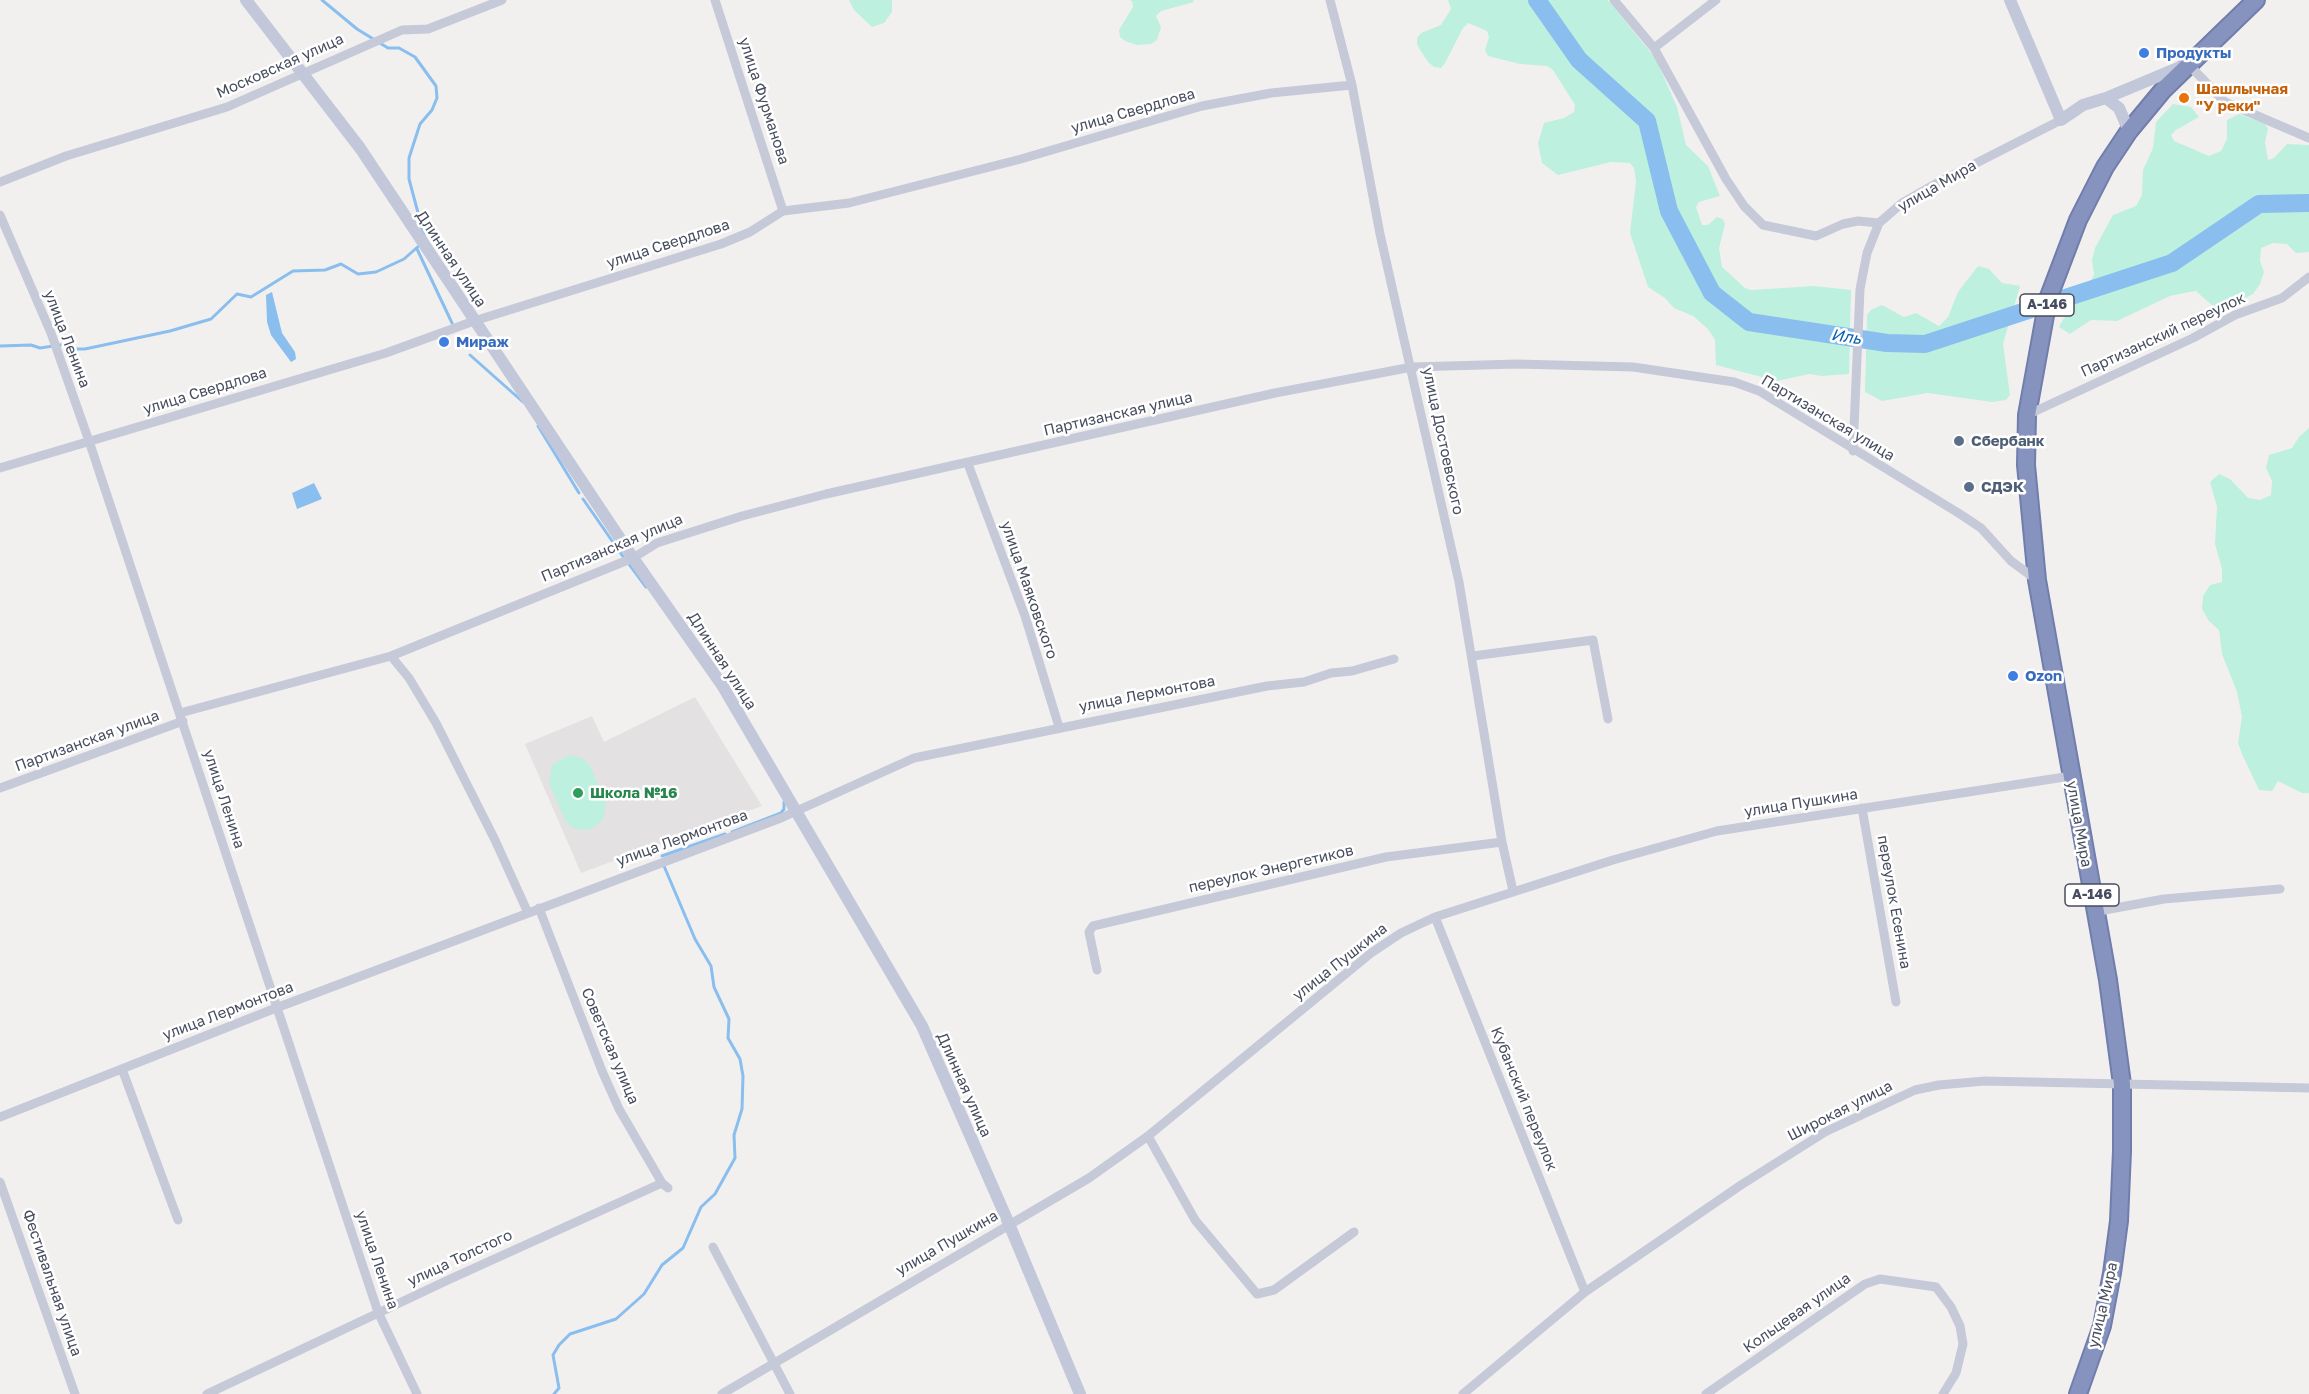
<!DOCTYPE html>
<meta charset="utf-8">
<style>
body{margin:0}
canvas{display:block;background:#f2f0ef}
</style>
<canvas width="2309" height="1394"></canvas>
<script>
const ctx = document.querySelector('canvas').getContext('2d');
ctx.lineJoin = 'round';
function paint(path, color) { ctx.fillStyle = color; ctx.fill(path, 'evenodd'); }
const toPath = rows => new Path2D(rows.map(r => 'M' + r).join(''));
function trace(path, color, width, dash) { ctx.strokeStyle = color; ctx.lineWidth = width; ctx.lineCap = dash ? 'butt' : 'round'; ctx.setLineDash(dash || []); ctx.stroke(path); }
function drawText(font, color, halo, rows, align = 'center') {
  ctx.font = font + ' "Golos Text",sans-serif'; ctx.lineWidth = 5; ctx.setLineDash([]); ctx.textBaseline = 'middle'; ctx.strokeStyle = halo; ctx.fillStyle = color; for (const [text, x, y, turn = 0] of rows) {
    ctx.save(); ctx.translate(x, y); ctx.rotate((+turn || 0) * Math.PI / 180); ctx.textAlign = isNaN(turn) ? turn : align; if (halo) ctx.strokeText(text, 0, 0); ctx.fillText(text, 0, 0); ctx.restore();
  }
}
const education = toPath([
 [695,697,762,806,581,873,525,744,592,716,604,742]
]);
const green = toPath([
 [849,0,892,0,892,12,884,23,872,27,854,10],
 [1129,0,1193,0,1194,2,1161,11,1156,16,1161,27,1157,40,1151,44,1137,45,1125,41,1120,37,1119,30,1133,7,1132,1],
 [1448,0,1608,0,1656,59,1677,107,1686,145,1708,166,1720,196,1699,202,1696,207,1702,225,1708,225,1717,217,1723,219,1725,224,1719,248,1722,267,1745,288,1751,290,1814,286,1851,290,1849,374,1822,376,1809,374,1777,381,1716,365,1715,340,1708,329,1693,316,1674,308,1665,298,1648,287,1630,233,1636,181,1634,168,1630,163,1611,162,1558,175,1542,163,1538,143,1544,123,1564,118,1574,112,1575,105,1553,70,1547,66,1520,64,1488,56,1485,50,1489,37,1487,31,1468,23,1463,28,1445,63,1441,68,1434,67,1428,62,1417,45,1417,38,1421,33,1441,25,1451,9],
 [2173,104,2191,107,2199,117,2176,130,2171,135,2174,141,2209,156,2221,151,2227,139,2227,120,2239,114,2265,124,2268,129,2265,142,2268,160,2274,158,2287,144,2309,145,2309,252,2296,253,2287,244,2273,243,2261,248,2260,261,2264,272,2260,284,2253,294,2229,306,2216,309,2196,291,2184,293,2170,296,2117,321,2091,320,2070,334,2059,327,2072,304,2089,285,2094,274,2092,260,2095,248,2113,215,2136,206,2142,195,2143,170,2153,148,2156,122],
 [1978,266,1989,269,2002,283,2020,286,2003,344,2010,395,2006,400,1992,402,1928,393,1882,401,1865,392,1867,315,1871,310,1882,305,1904,317,1916,313,1939,326,1948,317,1958,292],
 [2309,428,2309,793,2302,793,2278,781,2272,791,2259,790,2242,754,2238,743,2242,717,2237,692,2222,654,2219,630,2209,621,2202,609,2203,596,2210,585,2222,582,2222,569,2215,544,2217,507,2210,482,2219,474,2230,479,2248,498,2260,500,2271,495,2272,481,2266,468,2269,455,2292,448,2299,437],
 [569,755,580,757,589,764,606,802,603,820,589,830,575,829,566,822,549,783,552,765]
]);
const water = toPath([
 [272,292,282,333,295,352,296,359,291,362,271,335,267,322,266,295],
 [314,483,322,499,297,509,292,493]
]);
const stream = toPath([
 [322,0,357,29,388,48,399,48,415,57,436,86,437,98,432,110,420,124,409,158,409,179,425,239],
 [417,249,452,323],
 [0,346,31,345,40,348,67,344,74,349,85,349,170,331,211,319,237,294,251,297,293,271,325,270,341,264,358,274,376,272,404,259,421,244],
 [470,355,523,402],
 [538,426,579,493],
 [583,499,624,558],
 [629,564,646,587],
 [732,832,781,813,784,809,784,802],
 [662,856,725,834],
 [554,1394,559,1388,553,1355,559,1345,570,1334,616,1319,644,1294,662,1265,683,1248,701,1207,715,1194,735,1158,734,1135,742,1109,743,1076,740,1059,728,1038,729,1019,714,987,711,966,695,939,664,866]
]);
const river = toPath([
 [1537,0,1579,60,1647,121,1669,211,1712,293,1749,322,1887,343,1925,344,2172,263,2259,204,2309,203]
]);
const street = toPath([
 [715,0,783,211],
 [1330,0,1352,85,1380,234,1459,582,1502,842,1513,891],
 [1614,0,1654,48,1726,179,1744,206,1763,225,1816,236,1843,224,1858,221,1879,223],
 [1654,48,1716,0],
 [2188,64,2225,102,2309,138],
 [0,182,66,156,227,107,402,30,428,29,502,0],
 [0,215,51,333,89,441,378,1312,417,1394],
 [2027,415,2193,338,2235,315,2282,298,2309,277],
 [1853,451,1860,289,1867,253,1879,223,1902,203,1939,182,2061,120],
 [968,464,1025,616,1059,727],
 [0,468,386,353,474,321,721,244,750,232,783,211,849,203,1021,159,1202,106,1271,93,1352,85],
 [391,656,409,678,436,723,495,840,528,913],
 [1473,656,1593,640,1608,719],
 [180,713,391,656,633,558,657,543,742,516,826,494,1275,393,1412,367,1517,364,1633,367,1734,382,1759,391,1960,514,1981,528,2011,561,2037,580],
 [0,788,183,721],
 [1862,808,1896,1002],
 [539,908,602,1071,619,1109,662,1183,668,1188],
 [2094,912,2164,899,2280,889],
 [1435,917,1585,1292],
 [1097,970,1089,932,1093,926,1386,857,1502,842],
 [122,1069,178,1220],
 [0,1117,276,1008,781,818,914,758,1267,686,1304,682,1331,673,1352,671,1394,659],
 [1148,1136,1195,1220,1257,1294,1274,1290,1354,1232],
 [0,1182,75,1394],
 [713,1247,790,1394],
 [207,1394,448,1280,662,1183],
 [722,1394,1089,1178,1148,1136,1371,953,1401,933,1435,917,1613,860,1717,831,2071,776],
 [1463,1394,1585,1292,1741,1185,1825,1132,1915,1090,1939,1085,1985,1081,2309,1088],
 [1706,1394,1865,1284,1880,1279,1936,1287,1951,1307,1960,1326,1963,1344,1956,1373,1943,1394]
]);
const secondary = toPath([
 [246,0,360,148,633,558,722,685,922,1026,1009,1224,1080,1394],
 [2010,0,2061,120,2083,105,2106,98,2119,108,2129,131],
 [2106,98,2185,65]
]);
const highway = toPath([
 [2078,1394,2102,1326,2112,1273,2119,1221,2122,1151,2122,1084,2108,980,2037,580,2026,465,2027,415,2048,299,2078,220,2105,167,2129,131,2163,90,2256,0]
]);
const markers = [
 [2144,53,6,"#3f7fe0"],
 [2184,98,6,"#e8710a"],
 [444,342,6,"#3f7fe0"],
 [1959,441,6,"#5c6f8a"],
 [1969,487,6,"#5c6f8a"],
 [2013,676,6,"#3f7fe0"],
 [578,793,6,"#2e9e5b"]
];
const shields = [
 [2047,305,54],
 [2092,895,54]
];
const shieldNames = [
 ["А-146",2047,305],
 ["А-146",2092,895]
];
const shopNames = [
 ["Продукты",2156,53],
 ["Мираж",456,342],
 ["Ozon",2025,676]
];
const streetNames = [
 ["Московская улица",280,66,-24],
 ["улица Фурманова",764,101,72],
 ["улица Свердлова",1133,111,-16],
 ["улица Мира",1937,186,-30],
 ["улица Свердлова",668,244,-18],
 ["Длинная улица",451,259,56],
 ["Партизанский переулок",2163,335,-25],
 ["улица Ленина",67,339,69],
 ["улица Свердлова",205,391,-17],
 ["Партизанская улица",1118,414,-13],
 ["Партизанская улица",1828,418,31],
 ["улица Достоевского",1443,441,78],
 ["Партизанская улица",612,548,-23],
 ["улица Маяковского",1029,590,71],
 ["Длинная улица",722,661,57],
 ["улица Лермонтова",1147,694,-11],
 ["Партизанская улица",87,741,-20],
 ["улица Ленина",224,799,72],
 ["улица Пушкина",1801,803,-9],
 ["улица Мира",2079,824,80],
 ["улица Лермонтова",682,838,-20],
 ["переулок Энергетиков",1271,869,-13],
 ["переулок Есенина",1894,902,80],
 ["улица Пушкина",1340,962,-38],
 ["улица Лермонтова",228,1011,-21],
 ["Советская улица",610,1046,67],
 ["Длинная улица",964,1085,66],
 ["Кубанский переулок",1524,1099,68],
 ["Широкая улица",1840,1111,-27],
 ["улица Пушкина",947,1243,-30],
 ["улица Толстого",460,1258,-25],
 ["улица Ленина",377,1260,71],
 ["Фестивальная улица",52,1283,71],
 ["улица Мира",2103,1305,-77],
 ["Кольцевая улица",1797,1313,-35]
];
const foodNames = [
 ["Шашлычная",2196,89],
 ["\"У реки\"",2196,106]
];
const serviceNames = [
 ["Сбербанк",1971,441],
 ["СДЭК",1981,487]
];
const leisureNames = [
 ["Школа №16",590,793]
];
const waterNames = [
 ["Иль",1846,337,9]
];
paint(education, '#e3e1e1');
paint(green, '#bdf0df');
paint(water, '#89beee');
trace(stream, '#89beee', 3);
trace(river, '#89beee', 18);
trace(highway, '#717dab', 20);
trace(street, '#c6cad8', 9);
trace(secondary, '#c2c7d9', 12);
trace(highway, '#8693bf', 16);
for (const [x, y, r, color] of markers) { const dot = new Path2D(); dot.arc(x, y, r, 0, 2 * Math.PI); ctx.fillStyle = color; ctx.fill(dot); trace(dot, '#fff', 2); }
for (const [x, y, w] of shields) { const box = new Path2D(); box.roundRect(x - w / 2, y - 11, w, 22, 4.5); ctx.fillStyle = '#fff'; ctx.fill(box); trace(box, '#474d5e', 1.5); }
drawText('bold 14px', '#474d5e', null, shieldNames);
drawText('bold 15px', '#366cbe', '#fff', shopNames, 'left');
drawText('15px', '#474d5e', '#fff', streetNames);
drawText('bold 15px', '#c56008', '#fff', foodNames, 'left');
drawText('bold 15px', '#4e5e75', '#fff', serviceNames, 'left');
drawText('bold 15px', '#27864d', '#fff', leisureNames, 'left');
drawText('italic 16px', '#095faf', '#fff', waterNames);
</script>
